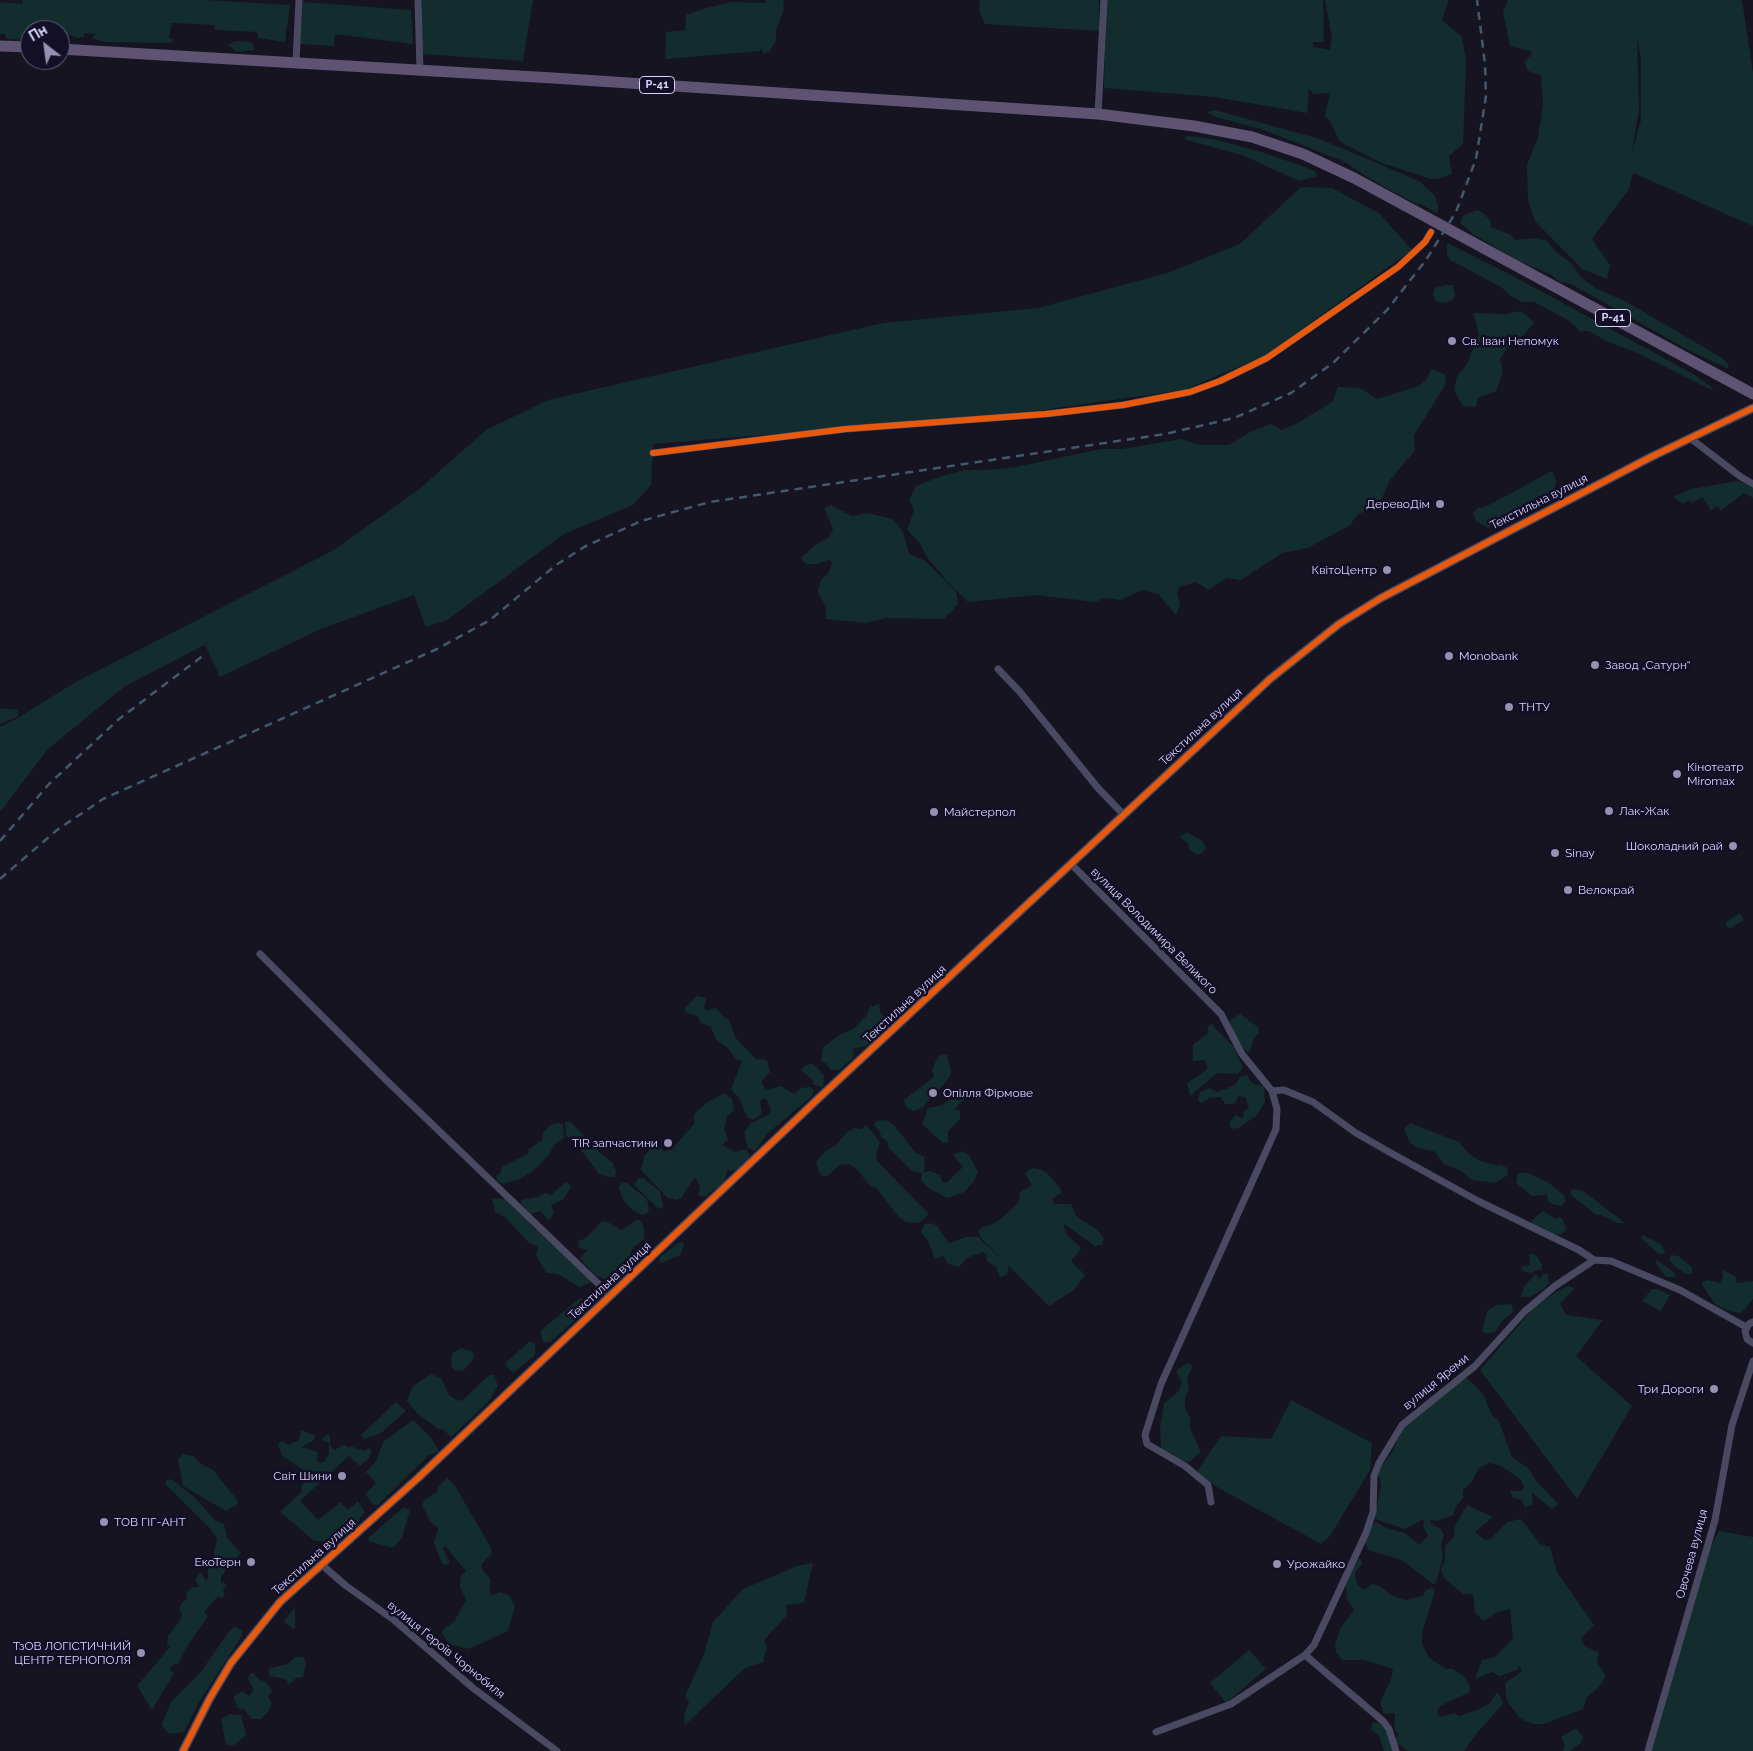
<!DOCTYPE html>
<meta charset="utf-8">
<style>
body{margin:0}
#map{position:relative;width:1753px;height:1751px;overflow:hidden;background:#161421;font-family:Raleway,sans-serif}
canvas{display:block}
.north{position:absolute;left:20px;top:20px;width:50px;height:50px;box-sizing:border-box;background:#130f26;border:1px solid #625e7d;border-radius:50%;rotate:330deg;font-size:14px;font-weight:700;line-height:20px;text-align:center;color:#d9d4ff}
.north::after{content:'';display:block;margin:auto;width:18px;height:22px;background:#9591b1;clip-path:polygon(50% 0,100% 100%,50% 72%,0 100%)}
</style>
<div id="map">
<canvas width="1753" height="1751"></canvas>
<div class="north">Пн</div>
</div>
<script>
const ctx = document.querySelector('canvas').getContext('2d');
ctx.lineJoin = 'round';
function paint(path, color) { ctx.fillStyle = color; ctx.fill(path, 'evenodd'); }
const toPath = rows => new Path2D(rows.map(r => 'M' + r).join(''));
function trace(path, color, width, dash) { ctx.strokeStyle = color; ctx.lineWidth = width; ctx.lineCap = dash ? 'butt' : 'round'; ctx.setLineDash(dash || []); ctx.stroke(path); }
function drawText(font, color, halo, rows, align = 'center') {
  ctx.font = font + ' Raleway,sans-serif'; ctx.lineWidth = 5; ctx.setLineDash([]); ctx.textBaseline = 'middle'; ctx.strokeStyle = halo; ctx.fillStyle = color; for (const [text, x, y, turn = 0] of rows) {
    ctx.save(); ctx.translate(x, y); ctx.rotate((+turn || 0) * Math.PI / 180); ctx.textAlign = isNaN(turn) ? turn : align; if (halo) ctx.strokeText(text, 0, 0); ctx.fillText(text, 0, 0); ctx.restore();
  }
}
const green = toPath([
 [23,0,206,0,290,5,285,42,258,38,257,32,215,30,215,25,172,23,169,38,174,40,171,43,105,42,92,38,96,34,84,33,84,37,77,38,70,35,60,37,60,30,30,30,30,40,7,39,4,33,0,35,0,2,22,4],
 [422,0,533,0,523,61,422,54],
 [766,0,783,0,784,9,776,30,776,41,769,52,764,54,761,48,760,51,665,59,666,32,685,30,686,15,706,8,732,2,765,3],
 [980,0,1099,0,1099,31,985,24,979,11],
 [1106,0,1323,0,1324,42,1313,42,1313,47,1330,50,1332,38,1325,0,1449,0,1442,20,1462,37,1466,61,1463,144,1449,156,1452,174,1438,179,1431,179,1382,163,1344,144,1339,140,1330,121,1325,116,1330,93,1313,94,1309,89,1307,113,1214,97,1104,88],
 [1508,0,1742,0,1753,73,1753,226,1633,173,1629,189,1592,239,1610,265,1607,279,1582,269,1535,221,1528,200,1527,164,1538,138,1543,104,1541,75,1528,71,1524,62,1532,54,1530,51,1510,46,1503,12],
 [1637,35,1641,61,1641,120,1632,152,1639,109],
 [303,2,411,10,413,44,335,34,334,46,300,44],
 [236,41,250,42,254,46,254,50,237,52,228,44],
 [1215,110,1320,139,1419,181,1435,196,1438,207,1437,213,1419,203,1418,205,1370,179,1345,162,1264,130,1216,117,1206,112],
 [1187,136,1213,139,1258,151,1308,168,1315,171,1317,176,1299,181,1242,155,1183,139],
 [1301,187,1332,188,1379,213,1412,250,1266,355,1184,390,1007,415,653,444,651,485,633,505,564,534,447,620,426,627,414,595,321,629,220,677,205,645,125,686,48,749,0,812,0,727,16,719,74,683,334,550,418,490,486,430,548,400,883,323,1038,308,1167,273,1240,244],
 [1477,210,1483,213,1491,221,1491,227,1511,235,1514,240,1537,238,1547,241,1556,252,1572,264,1581,277,1595,288,1627,302,1722,358,1728,364,1729,369,1688,350,1573,285,1565,282,1561,283,1551,275,1515,259,1473,234,1460,223,1463,216],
 [1447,243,1515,277,1695,375,1711,387,1714,391,1638,353,1608,342,1589,331,1580,331,1568,320,1534,302,1522,302,1511,296,1501,287,1450,260,1447,255],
 [1445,285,1453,285,1455,295,1453,300,1443,303,1435,301,1433,293,1435,288],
 [1521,311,1534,322,1525,334,1508,347,1500,359,1503,373,1496,391,1478,398,1476,407,1463,406,1454,390,1457,376,1467,364,1479,334,1473,313,1505,314],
 [1431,369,1445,374,1446,384,1414,435,1415,450,1390,480,1382,498,1375,508,1358,514,1350,525,1308,548,1282,553,1241,580,1227,578,1208,590,1196,582,1179,587,1177,593,1180,605,1176,615,1158,594,1143,590,1120,600,1105,598,1095,602,1036,595,968,602,946,580,927,557,919,542,907,530,914,510,909,500,916,486,942,476,965,470,988,470,1016,467,1101,449,1123,449,1181,439,1200,445,1229,445,1250,432,1271,424,1282,430,1298,423,1332,402,1338,387,1360,388,1377,399,1419,386,1427,379],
 [1552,471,1556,481,1553,495,1488,528,1476,521,1473,514,1477,508,1485,507],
 [1738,481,1753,488,1753,498,1744,493,1720,511,1718,506,1711,510,1702,497,1692,503,1690,500,1683,504,1673,497,1691,489],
 [831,505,852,516,867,513,893,519,903,532,909,554,924,560,956,591,958,603,952,611,943,619,886,618,867,623,826,619,826,608,818,592,821,580,829,572,832,564,830,560,816,564,806,564,801,558,815,545,828,538,833,529,824,508],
 [0,708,17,710,19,716,0,724],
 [1187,832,1201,840,1206,847,1203,852,1197,855,1190,850,1188,844,1180,837],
 [1740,913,1744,920,1729,929,1725,923],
 [697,996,706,998,704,1008,707,1010,716,1008,722,1016,729,1020,735,1037,756,1059,767,1060,770,1072,761,1082,766,1090,781,1086,794,1094,801,1088,811,1087,814,1091,811,1097,768,1133,755,1151,748,1148,744,1133,750,1124,769,1114,771,1109,767,1100,763,1098,760,1101,762,1114,753,1120,747,1117,739,1098,731,1089,742,1061,736,1059,727,1047,716,1040,711,1027,701,1023,697,1015,689,1014,684,1009],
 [879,1004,881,1014,890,1021,883,1031,866,1046,853,1049,854,1057,839,1070,830,1070,826,1063,821,1062,823,1047,841,1034,853,1029,866,1016,870,1007],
 [1240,1014,1258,1027,1259,1033,1254,1038,1250,1051,1248,1052,1235,1040,1230,1020],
 [1211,1024,1234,1047,1243,1068,1238,1074,1217,1073,1190,1096,1187,1083,1208,1069,1205,1060,1193,1061,1193,1045,1207,1034,1208,1027],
 [942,1054,947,1055,951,1073,949,1078,923,1107,914,1111,906,1107,904,1100,934,1077,932,1069,938,1057],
 [808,1064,813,1064,824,1075,823,1087,814,1085,812,1079,800,1070],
 [1247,1075,1253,1084,1264,1086,1265,1102,1256,1116,1239,1128,1231,1129,1229,1122,1236,1115,1241,1118,1244,1116,1243,1112,1249,1108,1245,1097,1239,1096,1235,1103,1230,1104,1225,1104,1221,1097,1209,1098,1201,1103,1198,1100,1200,1092,1209,1088,1217,1092,1228,1088,1236,1084,1240,1077],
 [724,1093,732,1099,734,1111,727,1116,724,1130,728,1139,722,1145,735,1152,746,1149,750,1155,746,1164,735,1171,728,1170,723,1184,704,1197,698,1195,700,1187,695,1177,681,1198,675,1200,667,1197,641,1170,644,1156,649,1151,648,1147,654,1142,664,1151,671,1150,695,1123,694,1116,696,1112,706,1103],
 [959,1094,964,1095,964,1100,954,1109,960,1111,960,1119,948,1131,948,1142,944,1144,922,1124,928,1108,940,1106],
 [886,1120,894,1125,915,1152,924,1157,925,1169,923,1172,930,1171,940,1175,942,1182,946,1183,963,1167,953,1155,962,1151,969,1155,978,1172,974,1181,964,1192,948,1198,928,1188,921,1180,922,1173,912,1171,889,1148,887,1141,881,1137,880,1132,874,1125,876,1121],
 [565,1121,572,1123,598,1151,613,1163,616,1172,615,1177,608,1177,599,1174,585,1155,566,1135],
 [557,1123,563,1124,564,1138,554,1145,549,1155,533,1171,520,1179,503,1184,497,1181,496,1176,500,1173,503,1166,528,1154,529,1149,542,1140,543,1133,550,1125],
 [1410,1123,1459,1142,1469,1154,1480,1161,1499,1166,1500,1164,1507,1168,1508,1175,1495,1183,1472,1180,1460,1170,1444,1164,1434,1151,1418,1148,1410,1143,1404,1129],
 [866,1125,880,1142,876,1154,877,1161,929,1214,919,1223,906,1222,898,1216,877,1189,868,1184,858,1170,849,1164,840,1165,827,1176,822,1176,819,1172,816,1162,826,1151,836,1145,847,1132,854,1128,861,1129],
 [1033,1168,1040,1169,1047,1173,1059,1187,1062,1192,1052,1199,1054,1204,1071,1204,1076,1216,1096,1229,1104,1238,1102,1245,1095,1246,1063,1223,1067,1235,1080,1247,1081,1249,1071,1261,1085,1275,1074,1290,1049,1306,981,1238,978,1231,983,1227,988,1226,998,1221,1013,1208,1019,1201,1020,1192,1032,1185,1025,1174,1028,1170],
 [1518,1173,1528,1173,1549,1183,1565,1196,1565,1202,1561,1206,1552,1204,1548,1201,1547,1195,1532,1196,1516,1183],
 [643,1178,660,1191,663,1207,659,1209,634,1185,638,1179],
 [566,1182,571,1186,564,1199,551,1205,554,1213,549,1221,540,1211,531,1214,521,1204,521,1200,538,1197,544,1193,551,1195],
 [622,1183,627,1183,647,1199,649,1209,647,1213,642,1215,633,1210,624,1201,618,1186],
 [1574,1189,1583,1191,1625,1223,1617,1223,1604,1216,1595,1214,1572,1196,1570,1191],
 [492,1198,505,1199,526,1213,533,1228,547,1234,591,1281,589,1283,579,1287,558,1274,546,1273,536,1255,538,1247,529,1243,505,1217,495,1212],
 [1543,1211,1555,1219,1559,1217,1563,1219,1566,1228,1564,1232,1558,1235,1545,1233,1545,1229,1532,1225,1531,1221],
 [636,1220,641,1221,644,1228,644,1239,632,1249,630,1256,625,1259,623,1268,614,1280,610,1281,596,1276,580,1258,588,1250,579,1248,578,1241,586,1238,601,1222,606,1221,621,1230],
 [931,1223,937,1226,949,1243,966,1237,978,1237,1006,1263,1009,1268,1007,1275,1000,1277,996,1267,987,1261,986,1254,982,1252,967,1258,959,1267,948,1264,943,1256,935,1259,928,1241,921,1232,924,1225],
 [1643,1235,1662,1245,1665,1253,1660,1254,1656,1252,1641,1238],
 [683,1242,684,1246,680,1255,659,1264,660,1257,678,1243],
 [1529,1254,1536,1255,1542,1264,1542,1269,1530,1273,1523,1271,1521,1267,1530,1265],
 [1671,1255,1678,1256,1692,1267,1692,1274,1686,1274,1674,1266,1669,1259],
 [1657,1260,1675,1273,1675,1277,1666,1277,1655,1262],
 [1722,1270,1735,1276,1737,1283,1753,1281,1753,1299,1741,1313,1728,1311,1715,1304,1701,1283,1707,1280,1720,1283,1723,1277],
 [1536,1274,1540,1279,1543,1274,1548,1274,1549,1283,1545,1288,1530,1297,1521,1297,1524,1286],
 [1567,1286,1575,1288,1560,1304,1566,1315,1603,1320,1576,1356,1632,1406,1577,1499,1480,1370,1537,1304],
 [1652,1289,1658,1289,1670,1295,1661,1311,1642,1301],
 [579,1299,587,1299,591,1306,550,1342,543,1342,540,1331],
 [1512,1304,1513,1312,1501,1322,1496,1331,1488,1334,1482,1331,1487,1311,1497,1305],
 [529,1342,535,1343,535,1355,513,1373,506,1366,507,1361],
 [461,1348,473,1352,474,1358,464,1370,457,1371,451,1367,452,1353],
 [1187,1363,1193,1366,1187,1378,1189,1388,1185,1398,1185,1408,1190,1418,1190,1428,1201,1452,1189,1462,1178,1460,1172,1453,1164,1453,1161,1446,1160,1428,1164,1403,1178,1392,1182,1383,1176,1371],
 [431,1374,441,1378,449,1395,459,1401,464,1399,489,1375,494,1375,498,1386,489,1401,451,1437,443,1429,438,1429,417,1413,407,1401,413,1386],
 [1454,1378,1467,1378,1483,1394,1492,1415,1499,1421,1512,1457,1528,1468,1536,1481,1558,1504,1552,1509,1532,1493,1533,1504,1525,1508,1522,1500,1513,1498,1510,1491,1522,1491,1524,1487,1520,1479,1501,1466,1490,1463,1479,1468,1471,1483,1463,1490,1463,1498,1457,1505,1453,1515,1437,1521,1431,1520,1431,1524,1440,1528,1444,1535,1441,1545,1443,1557,1436,1583,1433,1584,1402,1560,1368,1550,1364,1539,1368,1526,1376,1522,1386,1528,1405,1533,1419,1545,1428,1536,1423,1526,1424,1519,1405,1529,1375,1519,1381,1484,1377,1471,1391,1454,1408,1418,1424,1412],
 [1291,1400,1372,1443,1370,1470,1330,1536,1321,1544,1215,1486,1197,1471,1221,1436,1271,1439],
 [396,1402,406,1411,381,1433,365,1439,360,1436],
 [413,1420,431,1438,439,1451,428,1456,378,1505,373,1505,365,1494,376,1483,366,1472,376,1461,383,1442],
 [301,1430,315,1436,313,1441,301,1447,318,1452,317,1459,319,1463,324,1462,329,1454,329,1443,321,1440,327,1434,330,1436,330,1446,335,1450,344,1444,348,1448,350,1446,364,1451,369,1448,372,1451,369,1458,360,1466,349,1456,300,1501,318,1520,341,1502,348,1510,358,1501,365,1512,346,1536,337,1542,314,1541,280,1512,302,1491,301,1485,310,1479,305,1471,282,1456,278,1444,282,1441,289,1445,299,1440],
 [183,1454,193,1456,201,1464,213,1470,238,1501,238,1504,226,1511,183,1486,178,1460],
 [447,1478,455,1486,490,1546,492,1553,481,1565,483,1571,490,1578,490,1593,492,1595,499,1592,509,1595,515,1606,508,1631,469,1649,449,1644,442,1633,443,1629,454,1622,466,1600,460,1587,461,1576,466,1571,446,1547,443,1547,450,1564,444,1565,442,1563,434,1544,438,1528,430,1521,422,1505,425,1499,437,1492,439,1486],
 [167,1479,173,1480,195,1498,215,1520,224,1524,227,1538,241,1553,221,1576,221,1584,223,1582,227,1585,223,1590,225,1596,221,1598,218,1596,204,1612,208,1616,186,1648,178,1665,174,1664,170,1670,174,1673,152,1710,137,1686,170,1647,167,1645,168,1636,179,1622,182,1615,179,1610,181,1604,187,1599,186,1593,191,1588,200,1586,195,1581,199,1574,202,1573,205,1580,208,1579,208,1568,213,1559,217,1539,209,1527,165,1484],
 [1467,1505,1493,1517,1475,1532,1485,1540,1491,1539,1507,1522,1521,1519,1540,1544,1550,1547,1557,1572,1594,1625,1581,1638,1585,1646,1599,1653,1597,1662,1606,1676,1599,1687,1587,1697,1583,1709,1544,1724,1533,1724,1521,1719,1508,1703,1505,1693,1506,1682,1521,1672,1520,1666,1517,1670,1500,1676,1492,1672,1475,1679,1482,1660,1495,1657,1513,1639,1510,1609,1498,1612,1483,1621,1475,1612,1473,1594,1463,1594,1444,1578,1441,1569,1445,1561,1445,1546,1455,1536,1454,1527],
 [404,1507,409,1510,409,1513,402,1538,393,1548,368,1541,369,1537],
 [1719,1531,1753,1537,1753,1751,1648,1751,1711,1546],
 [1360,1557,1362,1564,1355,1573,1357,1584,1364,1590,1372,1584,1379,1586,1391,1595,1405,1600,1423,1596,1426,1590,1433,1588,1435,1591,1422,1633,1422,1644,1429,1658,1446,1669,1453,1669,1464,1676,1470,1686,1470,1692,1440,1706,1437,1712,1440,1717,1454,1713,1459,1716,1477,1710,1490,1703,1497,1692,1501,1697,1503,1704,1477,1733,1464,1751,1408,1751,1393,1741,1399,1734,1394,1729,1395,1713,1384,1714,1380,1703,1391,1679,1393,1669,1364,1660,1342,1660,1336,1652,1335,1645,1341,1627,1354,1610,1347,1599,1345,1583],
 [813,1563,804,1603,786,1605,787,1615,764,1640,767,1647,763,1662,745,1668,685,1725,684,1714,689,1703,685,1696,704,1654,713,1622,743,1589,797,1566],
 [295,1607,295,1628,293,1629,284,1621],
 [235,1626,242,1631,242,1636,199,1702,184,1732,169,1734,162,1726,162,1723,171,1702,200,1673,228,1633],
 [1249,1650,1266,1669,1226,1703,1210,1683],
 [295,1657,303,1657,306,1663,303,1677,296,1678,289,1685,286,1679,270,1676,268,1671,270,1668,288,1664],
 [250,1673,253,1673,260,1680,266,1682,272,1691,268,1696,272,1703,268,1712,261,1719,251,1719,244,1709,237,1708,234,1696,243,1691,249,1696,254,1690,248,1679],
 [230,1714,241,1715,246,1735,234,1745,226,1745,221,1719],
 [1380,1722,1389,1733,1393,1751,1384,1751,1379,1736,1371,1730,1372,1723],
 [1576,1728,1583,1737,1581,1743,1570,1751,1562,1751,1565,1746,1561,1737]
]);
const minor = toPath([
 [418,0,420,70],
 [296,62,299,0],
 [1098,114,1104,0],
 [1690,438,1741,477,1753,484],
 [653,453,846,429,1046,414,1123,405,1190,392,1220,381,1267,358,1398,267,1425,242,1431,232],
 [998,669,1020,692,1098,788,1123,814],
 [1071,864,1221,1014,1242,1054,1272,1091,1277,1109,1276,1129,1161,1384,1145,1435,1147,1444,1185,1466,1208,1485,1211,1502],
 [260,954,386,1080,611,1296],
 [1272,1091,1284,1090,1313,1102,1356,1133,1391,1153,1478,1201,1579,1250,1594,1260],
 [1753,1322,1749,1324,1745,1331,1747,1339,1753,1343],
 [322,1565,345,1585,394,1620,473,1688,557,1751],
 [1156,1732,1231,1704,1305,1655],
 [1396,1751,1389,1729,1383,1721,1305,1655,1314,1645,1366,1533,1373,1512,1374,1476,1379,1463,1402,1425,1475,1366,1524,1312,1555,1286,1594,1260,1611,1261,1680,1290,1746,1327],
 [1648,1751,1715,1520,1732,1425,1753,1361]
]);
const tertiary = toPath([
 [183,1751,210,1698,231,1663,280,1602,418,1478,821,1096,1270,679,1339,624,1381,598,1651,457,1753,408]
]);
const primary = toPath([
 [0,46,30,47],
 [60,49,553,78,1098,114,1194,126,1252,137,1303,154,1354,178,1753,394]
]);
const rail = toPath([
 [0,841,49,784,119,719,204,655],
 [0,879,57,830,103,799,437,649,490,620,556,565,584,547,641,521,710,502,1165,434,1234,418,1291,393,1333,363,1387,310,1426,260,1456,212,1476,159,1486,96,1485,64,1477,0]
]);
const cycleway = toPath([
 [653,453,846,429,1046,414,1123,405,1190,392,1220,381,1267,358,1398,267,1425,242,1431,232],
 [183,1751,210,1698,231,1663,280,1602,418,1478,821,1096,1270,679,1339,624,1381,598,1651,457,1753,408]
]);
const markers = [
 [1452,341,5,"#9591b1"],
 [1440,504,5,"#9591b1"],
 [1387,570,5,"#9591b1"],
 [1449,656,5,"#9591b1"],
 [1595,665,5,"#9591b1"],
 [1509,707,5,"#9591b1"],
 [1677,774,5,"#9591b1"],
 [1609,811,5,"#9591b1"],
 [934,812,5,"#9591b1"],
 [1733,846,5,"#9591b1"],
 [1555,853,5,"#9591b1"],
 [1568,890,5,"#9591b1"],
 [933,1093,5,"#9591b1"],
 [668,1143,5,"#9591b1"],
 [1714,1389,5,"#9591b1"],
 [342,1476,5,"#9591b1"],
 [104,1522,5,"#9591b1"],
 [251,1562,5,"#9591b1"],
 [1277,1564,5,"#9591b1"],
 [141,1653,5,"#9591b1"]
];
const shields = [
 [657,85,35],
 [1613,318,35]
];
const shieldNames = [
 ["Р-41",657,85],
 ["Р-41",1613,318]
];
const poiNames = [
 ["Св. Іван Непомук",1462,341],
 ["ДеревоДім",1430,504,"right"],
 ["КвітоЦентр",1377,570,"right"],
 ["Monobank",1459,656],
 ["Завод „Сатурн“",1605,665],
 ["ТНТУ",1519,707],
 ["Кінотеатр",1687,767],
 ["Miromax",1687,781],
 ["Лак-Жак",1619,811],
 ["Майстерпол",944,812],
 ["Шоколадний рай",1723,846,"right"],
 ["Sinay",1565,853],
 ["Велокрай",1578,890],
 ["Опілля Фірмове",943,1093],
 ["TIR запчастини",658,1143,"right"],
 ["Три Дороги",1704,1389,"right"],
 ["Світ Шини",332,1476,"right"],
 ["ТОВ ГІГ-АНТ",114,1522],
 ["ЕкоТерн",241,1562,"right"],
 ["Урожайко",1287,1564],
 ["ТзОВ ЛОГІСТИЧНИЙ",131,1646,"right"],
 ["ЦЕНТР ТЕРНОПОЛЯ",131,1660,"right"]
];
const streetNames = [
 ["Текстильна вулиця",1539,502,-27],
 ["Текстильна вулиця",1201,727,-43],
 ["вулиця Володимира Великого",1154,931,45],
 ["Текстильна вулиця",905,1004,-43],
 ["Текстильна вулиця",610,1281,-43],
 ["вулиця Яреми",1436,1382,-39],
 ["Овочева вулиця",1692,1554,-75],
 ["Текстильна вулиця",314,1557,-42],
 ["вулиця Героїв Чорнобиля",446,1650,39]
];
paint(green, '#132c2d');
trace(minor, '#4a4962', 7);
trace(tertiary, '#4a4962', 9);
trace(primary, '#5e5373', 11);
trace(rail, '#43596b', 2.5, [8, 6]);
trace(cycleway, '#e8590c', 6);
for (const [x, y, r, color] of markers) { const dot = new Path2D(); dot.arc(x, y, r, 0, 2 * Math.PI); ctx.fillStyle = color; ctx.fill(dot); trace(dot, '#130f26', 2); }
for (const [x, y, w] of shields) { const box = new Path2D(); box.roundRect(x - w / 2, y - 8.5, w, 17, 4); ctx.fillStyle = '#130f26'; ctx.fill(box); trace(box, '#d9d4ff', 1); }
drawText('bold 11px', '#d9d4ff', null, shieldNames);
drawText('12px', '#d9d4ff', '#130f26', poiNames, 'left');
drawText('12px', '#d9d4ff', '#130f26', streetNames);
</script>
